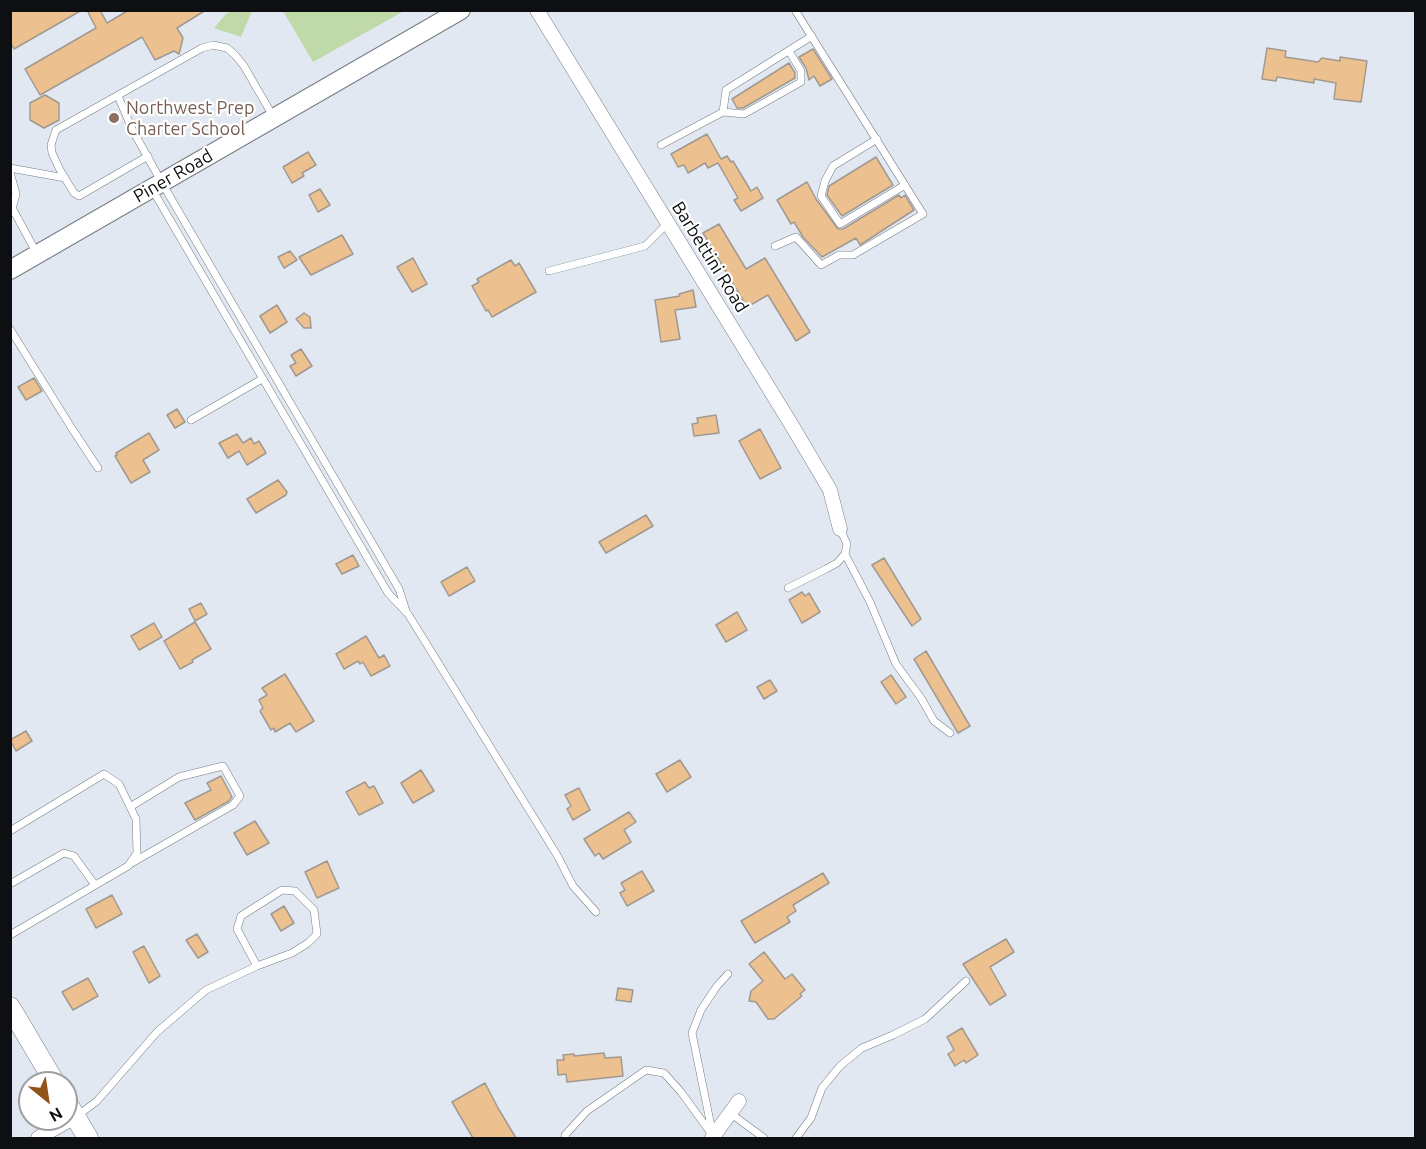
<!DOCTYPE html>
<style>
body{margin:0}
#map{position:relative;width:1426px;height:1149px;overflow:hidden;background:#e1e8f2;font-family:Ubuntu,sans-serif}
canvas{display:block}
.frame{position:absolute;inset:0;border:12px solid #0d0f12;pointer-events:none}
.north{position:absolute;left:18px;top:1071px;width:60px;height:60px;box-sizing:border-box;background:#fff;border:2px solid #9e9fa0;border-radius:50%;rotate:150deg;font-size:16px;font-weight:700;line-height:24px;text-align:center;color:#0d0f12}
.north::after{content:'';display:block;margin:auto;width:21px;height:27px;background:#915318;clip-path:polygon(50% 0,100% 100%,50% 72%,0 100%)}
</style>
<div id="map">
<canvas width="1426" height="1149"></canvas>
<div class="frame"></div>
<div class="north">N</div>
</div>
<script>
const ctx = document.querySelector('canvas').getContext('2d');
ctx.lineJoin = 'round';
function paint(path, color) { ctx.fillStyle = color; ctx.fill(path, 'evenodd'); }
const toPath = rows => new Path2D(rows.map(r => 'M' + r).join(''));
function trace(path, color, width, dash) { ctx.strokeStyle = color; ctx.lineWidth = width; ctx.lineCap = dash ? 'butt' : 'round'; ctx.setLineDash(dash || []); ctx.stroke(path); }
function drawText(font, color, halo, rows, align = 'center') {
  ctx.font = font + ' Ubuntu,sans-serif'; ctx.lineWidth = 4.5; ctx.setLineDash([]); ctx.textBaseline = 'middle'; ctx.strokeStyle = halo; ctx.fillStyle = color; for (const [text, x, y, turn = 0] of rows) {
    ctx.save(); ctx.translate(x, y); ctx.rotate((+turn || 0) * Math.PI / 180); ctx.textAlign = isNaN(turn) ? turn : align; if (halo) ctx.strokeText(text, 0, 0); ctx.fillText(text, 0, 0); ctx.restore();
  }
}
const green = toPath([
 [233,10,252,11,241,37,214,28,226,14],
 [283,11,404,11,313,62]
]);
const building = toPath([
 [10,10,82,10,14,49,10,42,10,10],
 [87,10,100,10,107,23,129,10,206,10,177,28,183,38,179,54,174,51,155,60,142,37,40,95,25,69,96,28,87,10],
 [1267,48,1286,51,1285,57,1318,62,1322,58,1340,61,1340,57,1367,61,1361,102,1334,99,1336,83,1314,79,1314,83,1277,77,1276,81,1262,79,1267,48],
 [813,49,832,79,820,86,814,76,809,80,806,68,799,57,813,49],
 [789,63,795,73,795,78,743,108,737,108,732,99,789,63],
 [45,95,59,103,59,120,44,128,30,120,30,103,45,95],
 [707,134,721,159,727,156,731,162,733,161,751,191,757,187,763,198,741,211,734,200,738,198,718,163,708,168,705,163,688,173,684,165,678,167,671,154,707,134],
 [308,152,316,165,302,173,304,176,292,183,283,167,308,152],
 [876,157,893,185,842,216,827,195,829,186,876,157],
 [807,182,816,199,838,229,843,229,899,195,901,198,905,195,914,210,860,245,856,238,822,257,803,237,794,222,791,224,777,200,807,182],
 [320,189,330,205,318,212,309,195,320,189],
 [719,224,746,269,765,258,810,332,796,341,768,295,747,307,703,233,719,224],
 [342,235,353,254,311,275,299,257,342,235],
 [290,251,297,260,284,268,278,257,290,251],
 [413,258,427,284,412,292,397,267,413,258],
 [511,260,515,266,519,263,536,292,492,317,488,310,486,311,472,286,479,282,477,279,511,260],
 [693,290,696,307,675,310,680,339,661,342,655,300,680,296,679,294,693,290],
 [277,305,287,322,270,333,260,316,277,305],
 [304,313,310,317,311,328,304,328,296,319,304,313],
 [301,349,312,366,296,376,290,366,296,363,291,355,301,349],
 [34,378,42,391,26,400,18,387,34,378],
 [177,409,185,422,175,428,167,415,177,409],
 [716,415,719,433,694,436,692,424,698,423,697,418,716,415],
 [760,429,781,468,760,479,739,441,760,429],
 [149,433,159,450,143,460,150,472,131,483,115,456,117,455,116,453,149,433],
 [237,434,243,443,251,438,254,444,259,441,266,453,247,465,239,451,228,458,219,443,237,434],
 [278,480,287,492,286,495,256,513,247,499,278,480],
 [646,515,653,526,606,553,599,542,646,515],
 [353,555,359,566,342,574,336,564,353,555],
 [884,558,921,619,912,626,872,565,884,558],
 [467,567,475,581,449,596,441,582,467,567],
 [802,592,805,596,809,593,820,612,802,623,789,600,802,592],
 [201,603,207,614,195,621,189,609,201,603],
 [737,612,747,630,726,642,716,625,737,612],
 [195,622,211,649,192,660,193,662,180,669,164,641,195,622],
 [154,623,162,637,139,650,131,636,154,623],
 [366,636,379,658,384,655,390,666,371,676,363,662,360,664,358,661,344,669,336,654,366,636],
 [926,651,970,726,958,733,914,659,926,651],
 [285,674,314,721,296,732,290,723,275,732,274,728,271,730,260,711,263,708,259,700,267,695,262,688,285,674],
 [891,675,906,697,896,704,881,682,891,675],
 [770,680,777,691,764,699,757,687,770,680],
 [26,731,32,741,16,751,10,740,26,731],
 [680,760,691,777,667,792,656,774,680,760],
 [421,770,434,791,413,803,401,783,421,770],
 [221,776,232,797,229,801,195,820,185,803,211,790,207,783,221,776],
 [365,782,369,788,374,786,383,803,359,815,346,792,365,782],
 [579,788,590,810,573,820,567,809,571,806,565,795,579,788],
 [629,812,636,822,624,830,631,842,603,859,599,853,595,856,584,839,629,812],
 [255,821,269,843,247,855,234,833,255,821],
 [327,861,339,888,317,898,305,872,327,861],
 [642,871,654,891,627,906,620,893,625,890,621,883,642,871],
 [823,873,829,883,793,905,796,911,787,917,790,922,755,943,741,921,823,873],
 [112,895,122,914,96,928,86,909,112,895],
 [284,906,294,923,281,931,271,914,284,906],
 [197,934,208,952,198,958,186,940,197,934],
 [1006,939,1014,952,990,967,1006,995,990,1005,963,964,1006,939],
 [144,946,160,976,149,983,133,952,144,946],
 [764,952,785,979,792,974,805,990,800,994,802,996,774,1019,768,1019,756,1002,749,1001,751,991,763,981,749,964,764,952],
 [88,978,98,996,73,1010,62,992,88,978],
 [618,988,633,990,631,1002,616,1000,618,988],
 [962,1028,978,1055,966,1063,964,1060,955,1066,948,1054,954,1050,947,1037,962,1028],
 [604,1053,605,1058,621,1057,623,1076,567,1082,566,1074,558,1075,557,1060,564,1060,563,1055,574,1054,574,1056,604,1053],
 [485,1083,498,1108,516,1138,473,1138,452,1102,485,1083]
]);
const service = toPath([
 [118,96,132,129,162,183,399,589,406,611],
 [723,112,744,114,801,82,801,71,789,51],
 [877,139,833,166,825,181,821,196,840,224,905,185],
 [661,145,723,112,726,90,812,36],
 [148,156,79,196,74,193,60,170,52,153,51,145,56,130,202,48,213,45,227,48,235,55,244,66,274,118],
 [10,168,65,178],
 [10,172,16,194,13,205],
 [152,189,388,593,408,614,557,855,573,886,596,912],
 [10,204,36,252],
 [775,246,796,237,821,265,839,255,853,255,923,214,795,10],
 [549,271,645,246,668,223],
 [10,329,71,427,98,468],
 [191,420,262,379],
 [845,554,870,602,896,664,921,698,934,721,950,733],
 [788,588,826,569,837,563,845,554,847,544,840,529],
 [10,831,104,774,119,784,136,819,137,853,128,866,10,935],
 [130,864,233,805,240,796,223,766,179,777,130,807],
 [10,884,64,853,74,856,95,885],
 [730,1113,764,1138],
 [77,1116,97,1101,157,1032,206,990,257,966,292,953,308,943,317,934,314,910,295,891,282,890,241,916,237,929,257,966],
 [566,1138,565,1135,587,1111,646,1070,664,1073,681,1092,713,1136,692,1033,701,1010,717,986,728,974],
 [796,1138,811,1118,822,1088,840,1066,862,1048,893,1035,925,1019,966,981]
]);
const minor = toPath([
 [537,10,794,429,830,490,840,529],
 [38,1138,75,1117],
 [712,1138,739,1101]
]);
const tertiary = toPath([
 [10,270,461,10]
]);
const secondary = toPath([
 [10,1007,55,1083],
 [66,1101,88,1138]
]);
const markers = [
 [114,118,6,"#8d6e63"]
];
const educationNames = [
 ["Northwest Prep",126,108],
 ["Charter School",126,129]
];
const streetNames = [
 ["Piner Road",173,176,-30],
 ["Barbettini Road",710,257,58]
];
paint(green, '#c0d9a8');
paint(building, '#ecc18f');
trace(building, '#a19990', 1.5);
trace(service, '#757c84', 8);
trace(minor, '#757c84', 15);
trace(tertiary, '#757c84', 20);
trace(secondary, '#757c84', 21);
trace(service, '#fff', 7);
trace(minor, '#fff', 14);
trace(tertiary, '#fff', 18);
trace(secondary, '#fff', 20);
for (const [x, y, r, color] of markers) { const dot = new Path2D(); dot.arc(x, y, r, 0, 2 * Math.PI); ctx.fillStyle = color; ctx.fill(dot); trace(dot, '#fff', 2); }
drawText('18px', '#785e54', '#fff', educationNames, 'left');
drawText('18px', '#0d0f12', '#fff', streetNames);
</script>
